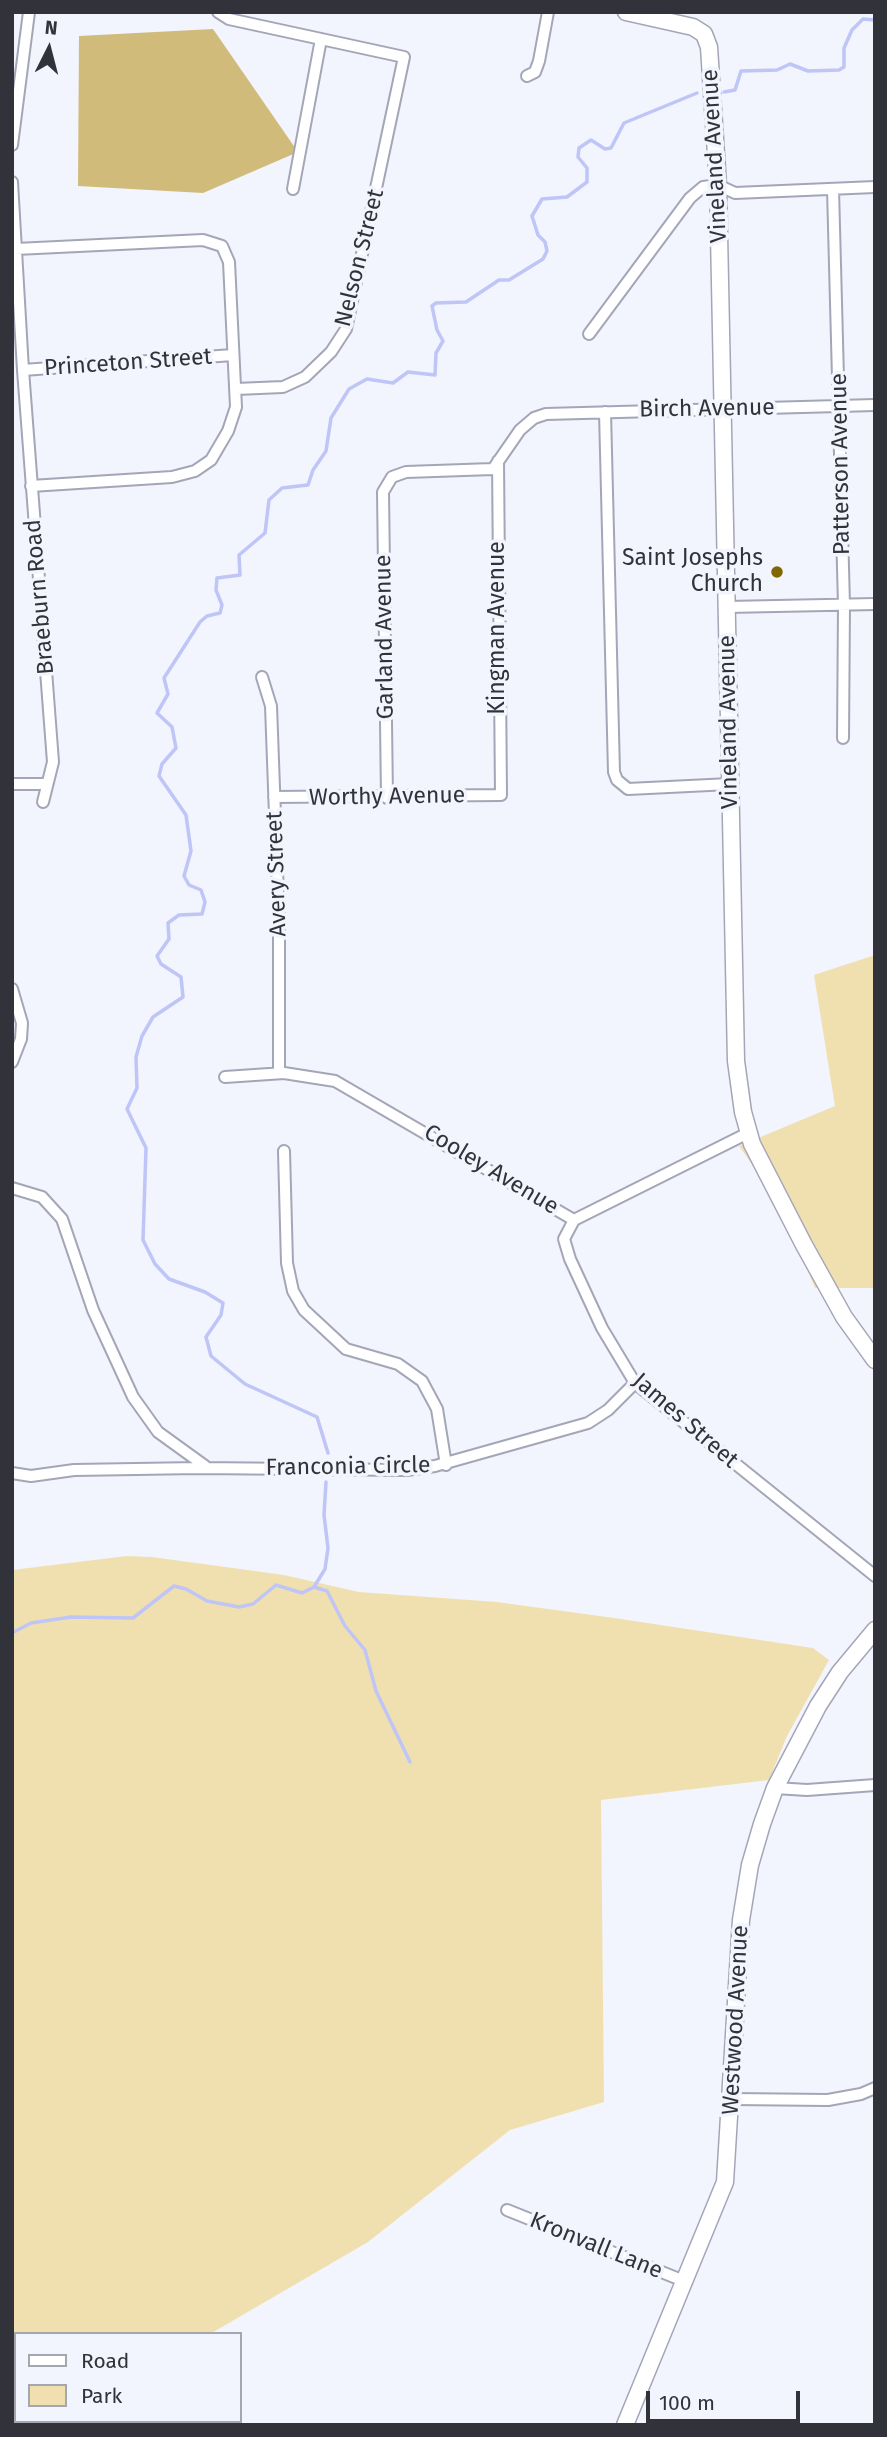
<!DOCTYPE html>
<style>
body{margin:0}
#map{position:relative;width:887px;height:2437px;overflow:hidden;background:#f2f4fe;font-family:"Fira Sans",sans-serif}
canvas{display:block}
.frame{position:absolute;inset:0;border:14px solid #32333a;pointer-events:none}
.legend{position:absolute;left:14px;top:2332px;width:228px;height:91px;box-sizing:border-box;background:#f2f4fe;border:2px solid #a5a7b0;margin:0;padding:9px 12px;list-style:none;font-size:21px;color:#32333a}
.legend li{display:flex;align-items:center;gap:14px;height:35px}
.legend b{width:35px;border:2px solid #a5a7b0}
.north{position:absolute;left:14px;top:14px;width:70px;height:70px;-webkit-text-stroke:5px #f2f4fe;paint-order:stroke;rotate:6deg;font-size:19px;font-weight:700;line-height:28px;text-align:center;color:#32333a}
.north::after{content:'';display:block;margin:auto;width:24px;height:32px;background:#32333a;clip-path:polygon(50% 0,100% 100%,50% 72%,0 100%)}
.scale{position:absolute;left:646px;top:2391px;width:154px;height:32px;box-sizing:border-box;border:4px solid #32333a;border-top:0;padding-left:9px;font-size:21px;line-height:24px;white-space:nowrap;color:#32333a;-webkit-text-stroke:5px #f2f4fe;paint-order:stroke}
</style>
<div id="map">
<canvas width="887" height="2437"></canvas>
<div class="frame"></div>
<ul class="legend">
<li><b style="height:9px;background:#fff"></b>Road</li>
<li><b style="height:19px;background:#f1e0af"></b>Park</li>
</ul>
<div class="north">N</div>
<div class="scale">100 m</div>
</div>
<script>
const ctx = document.querySelector('canvas').getContext('2d');
ctx.lineJoin = 'round';
function paint(path, color) { ctx.fillStyle = color; ctx.fill(path, 'evenodd'); }
const toPath = rows => new Path2D(rows.map(r => 'M' + r).join(''));
function trace(path, color, width, dash) { ctx.strokeStyle = color; ctx.lineWidth = width; ctx.lineCap = dash ? 'butt' : 'round'; ctx.setLineDash(dash || []); ctx.stroke(path); }
function drawText(font, color, halo, rows, align = 'center') {
  ctx.font = font + ' "Fira Sans",sans-serif'; ctx.lineWidth = 7; ctx.setLineDash([]); ctx.textBaseline = 'middle'; ctx.strokeStyle = halo; ctx.fillStyle = color; for (const [text, x, y, turn = 0] of rows) {
    ctx.save(); ctx.translate(x, y); ctx.rotate((+turn || 0) * Math.PI / 180); ctx.textAlign = isNaN(turn) ? turn : align; if (halo) ctx.strokeText(text, 0, 0); ctx.fillText(text, 0, 0); ctx.restore();
  }
}
const green = toPath([
 [875,955,875,1288,815,1288,780,1204,739,1146,835,1106,814,975],
 [127,1556,152,1557,284,1575,359,1592,497,1602,614,1618,813,1648,829,1660,787,1736,769,1780,601,1800,604,2102,510,2130,368,2242,210,2334,16,2334,16,2421,54,2421,46,2425,12,2425,12,1570]
]);
const forest = toPath([
 [213,29,298,152,203,193,78,186,79,36]
]);
const stream = toPath([
 [724,92,735,90,741,71,777,70,790,64,808,71,839,70,844,67,844,48,852,30,863,19,875,20],
 [328,1453,317,1417,245,1384,211,1356,206,1337,221,1315,223,1303,205,1292,169,1279,155,1264,143,1240,146,1148,127,1109,137,1088,136,1057,142,1036,153,1017,183,997,181,977,161,964,157,956,169,939,168,923,179,915,202,914,205,902,201,890,189,885,184,876,191,851,186,815,159,776,162,764,176,748,172,727,157,713,168,694,164,678,200,622,207,616,220,613,222,605,216,590,217,578,240,575,239,555,265,533,269,500,282,488,308,485,313,470,326,451,331,418,349,389,367,379,393,383,408,372,435,375,436,353,443,341,437,330,432,306,436,303,466,302,499,280,509,280,543,259,547,251,545,242,538,235,532,216,542,199,567,197,587,182,587,168,578,157,579,148,591,140,605,149,611,148,624,123,697,93],
 [314,1587,327,1591,345,1626,365,1650,376,1691,410,1762],
 [12,1633,31,1623,71,1617,133,1618,174,1586,186,1589,207,1601,239,1607,253,1604,276,1585,302,1593,314,1587,325,1569,328,1548,324,1515,326,1482]
]);
const street = toPath([
 [218,12,229,19,404,57,346,329,331,352,305,377,283,387,236,389],
 [527,76,535,72,539,61,548,12],
 [12,145,29,12],
 [12,182,23,370,53,762,43,802],
 [293,189,321,39],
 [833,189,844,605,843,738],
 [16,249,203,240,222,246,229,262,236,407,228,431,211,460,195,471,172,477,31,486],
 [589,334,690,198,703,187,718,185,735,193,875,187],
 [23,370,233,355],
 [605,412,614,772,617,780,628,789,730,784],
 [727,607,875,604],
 [262,677,271,706,279,924,279,1072],
 [12,784,47,784],
 [274,797,501,795,498,461],
 [387,798,383,492,392,477,406,472,493,469,520,430,534,418,546,414,875,405],
 [12,989,22,1023,21,1039,12,1062],
 [225,1077,284,1073,335,1081,574,1220,748,1133],
 [284,1151,287,1263,293,1291,304,1310,346,1349,398,1364,422,1381,437,1409,446,1465],
 [12,1188,42,1197,62,1219,93,1310,133,1397,158,1432,205,1466],
 [574,1220,564,1239,570,1259,602,1328,635,1383,875,1576],
 [12,1473,31,1476,74,1470,198,1468,407,1470,435,1466,588,1423,608,1410,635,1383],
 [775,1788,807,1790,875,1785],
 [732,2099,828,2100,861,2094,875,2088],
 [507,2210,684,2281],
 [213,2425,214,2421]
]);
const secondary = toPath([
 [626,12,693,27,704,34,709,47,718,185,736,1061,743,1112,752,1144,804,1245,844,1317,875,1360],
 [625,2425,725,2182,741,1920,750,1865,762,1824,775,1788,818,1706,840,1672,875,1630]
]);
const markers = [
 [777,572,7,"#816700"]
];
const streetNames = [
 ["Vineland Avenue",715,156,-93],
 ["Nelson Street",360,258,-76],
 ["Princeton Street",128,363,-4],
 ["Birch Avenue",707,409,-1],
 ["Patterson Avenue",841,464,-91],
 ["Braeburn Road",40,597,-95],
 ["Kingman Avenue",498,628,-90],
 ["Garland Avenue",385,637,-91],
 ["Vineland Avenue",729,722,-91],
 ["Worthy Avenue",387,797,-1],
 ["Avery Street",277,874,-92],
 ["Cooley Avenue",491,1170,31],
 ["James Street",685,1421,41],
 ["Franconia Circle",348,1467,-1],
 ["Westwood Avenue",736,2020,-87],
 ["Kronvall Lane",596,2246,22]
];
const poiNames = [
 ["Saint Josephs",763,559],
 ["Church",763,585]
];
paint(green, '#f1e0af');
paint(forest, '#d1bb7b');
trace(stream, '#bfc5f6', 3.5);
trace(street, '#a4a6b7', 14);
trace(secondary, '#a4a6b7', 19);
trace(street, '#fff', 10);
trace(secondary, '#fff', 16);
for (const [x, y, r, color] of markers) { const dot = new Path2D(); dot.arc(x, y, r, 0, 2 * Math.PI); ctx.fillStyle = color; ctx.fill(dot); trace(dot, '#f2f4fe', 2.5); }
drawText('23px', '#32333a', '#f2f4fe', streetNames);
drawText('23px', '#32333a', '#f2f4fe', poiNames, 'right');
</script>
